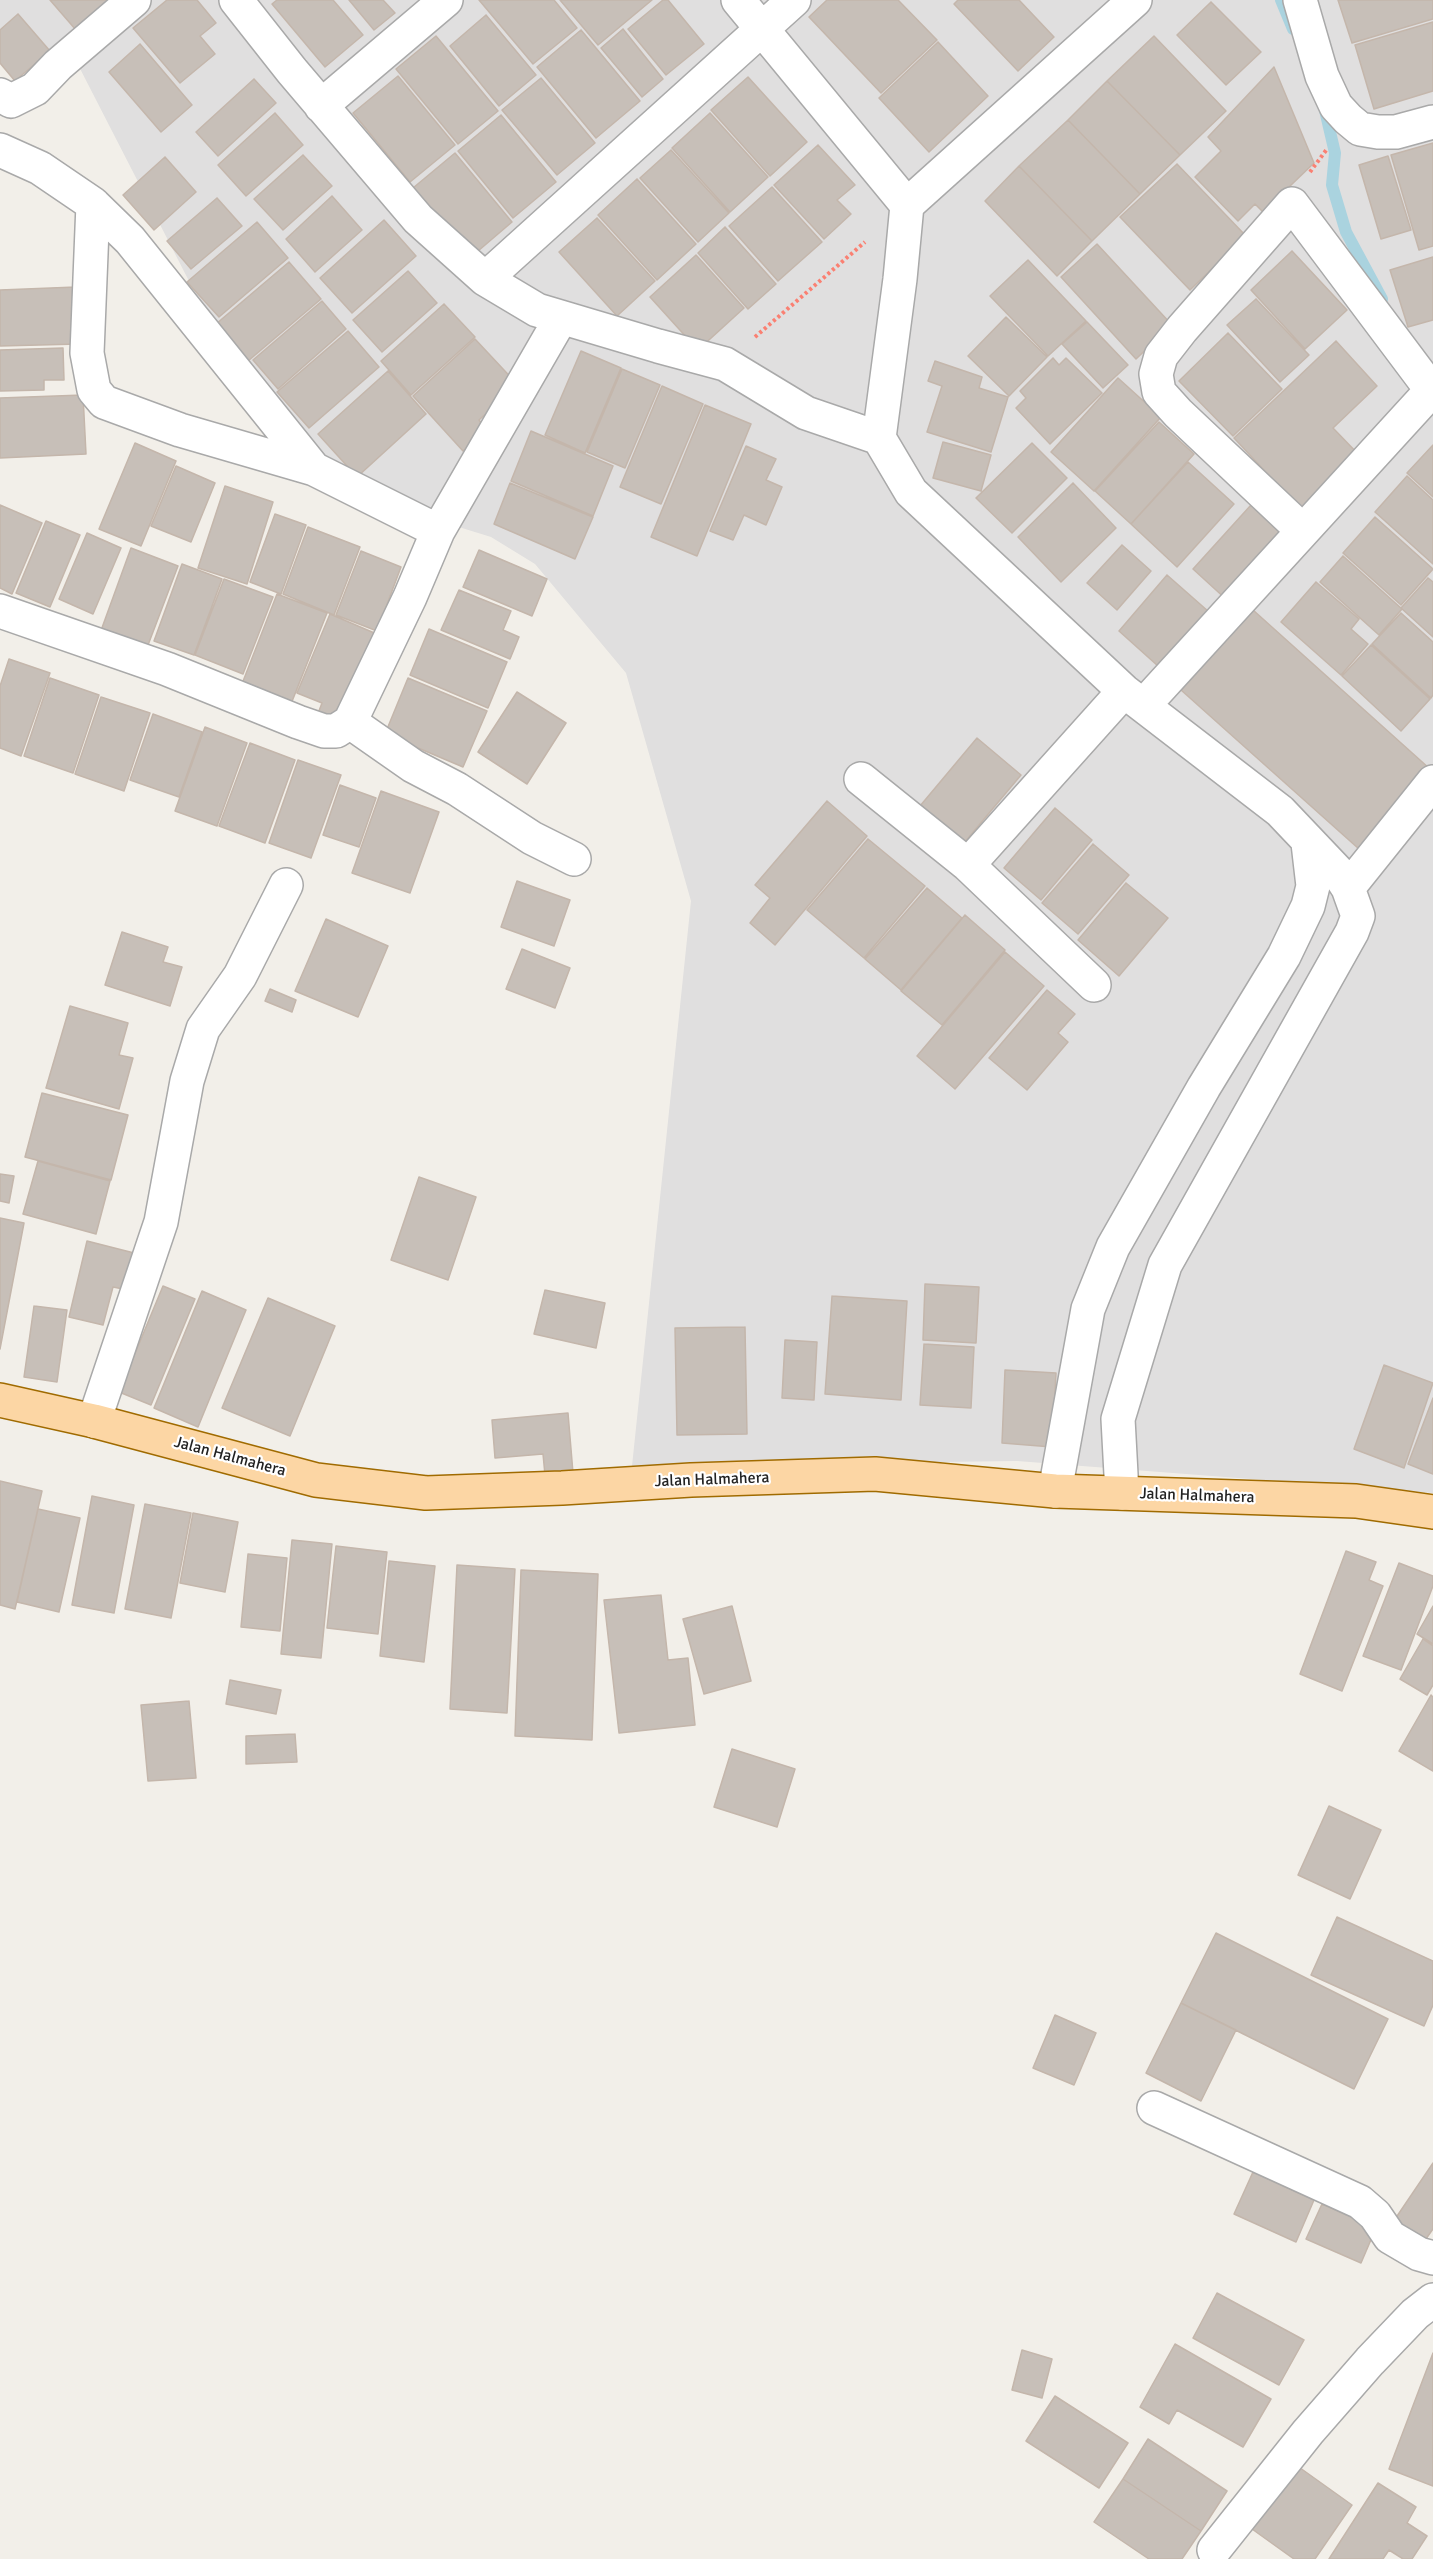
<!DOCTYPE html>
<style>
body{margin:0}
canvas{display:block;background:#f2efe9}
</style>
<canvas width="1433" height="2559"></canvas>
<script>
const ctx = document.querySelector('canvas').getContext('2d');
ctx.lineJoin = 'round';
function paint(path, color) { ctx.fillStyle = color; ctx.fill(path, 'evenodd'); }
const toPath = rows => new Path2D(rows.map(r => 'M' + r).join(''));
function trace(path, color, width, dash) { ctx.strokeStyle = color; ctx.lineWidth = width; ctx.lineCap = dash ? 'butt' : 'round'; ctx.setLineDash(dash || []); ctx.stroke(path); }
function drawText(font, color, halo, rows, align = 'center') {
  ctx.font = font + ' Signika,sans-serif'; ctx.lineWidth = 4.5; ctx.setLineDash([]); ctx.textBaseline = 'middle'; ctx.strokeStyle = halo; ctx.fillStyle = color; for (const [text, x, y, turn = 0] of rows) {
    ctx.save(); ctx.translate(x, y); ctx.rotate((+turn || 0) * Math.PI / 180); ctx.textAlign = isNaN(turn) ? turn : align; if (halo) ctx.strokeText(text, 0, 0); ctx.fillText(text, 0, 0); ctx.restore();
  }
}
const residential = toPath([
 [0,0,1433,0,1433,1493,1017,1461,632,1466,691,901,626,673,535,564,491,537,288,474,73,55,0,39]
]);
const stream = toPath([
 [1281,0,1293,29],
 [1324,106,1335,153,1332,185,1346,232,1382,299]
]);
const building = toPath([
 [50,0,107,0,108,2,76,30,50,0],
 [167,0,197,0,216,23,200,36,215,54,180,83,133,28,167,0],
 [277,0,333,0,363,35,325,67,272,4,277,0],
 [349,0,383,0,395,13,374,30,349,0],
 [479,0,554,0,577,28,533,64,479,0],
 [560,0,652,0,598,45,560,0],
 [663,0,668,0,704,44,666,75,628,29,663,0],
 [827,0,898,0,937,40,881,93,809,17,827,0],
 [958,0,1019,0,1054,37,1018,71,954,4,958,0],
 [1338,0,1433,0,1433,19,1352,43,1338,0],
 [1211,2,1261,52,1226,85,1177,35,1211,2],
 [18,14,50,51,15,81,0,63,0,30,18,14],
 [486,15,536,75,499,106,450,46,486,15],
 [1433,22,1433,91,1374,109,1355,45,1433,22],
 [623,29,663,79,642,97,601,48,623,29],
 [581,30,640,101,596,138,537,67,581,30],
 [436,36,498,111,458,144,396,69,436,36],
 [1154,36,1226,111,1180,155,1107,81,1154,36],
 [938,42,988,96,929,152,879,98,938,42],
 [140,44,192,105,161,132,109,72,140,44],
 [1274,67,1314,163,1263,212,1255,204,1238,221,1195,177,1221,151,1208,137,1274,67],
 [398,76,455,145,410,182,353,113,398,76],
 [748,77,807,142,770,176,711,110,748,77],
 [541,78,595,143,557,175,502,110,541,78],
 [254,79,276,103,218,156,196,132,254,79],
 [1107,81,1180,155,1140,194,1068,120,1107,81],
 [275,113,303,145,246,196,218,165,275,113],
 [710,113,768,177,730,212,672,148,710,113],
 [501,115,556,182,513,218,458,151,501,115],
 [1068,120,1140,194,1092,241,1019,166,1068,120],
 [1433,143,1433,246,1419,250,1391,155,1433,143],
 [818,145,855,185,837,200,851,214,824,239,774,185,818,145],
 [671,150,729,213,698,242,640,178,671,150],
 [455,153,512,222,471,257,413,188,455,153],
 [303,155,332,186,283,230,254,199,303,155],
 [1388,156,1411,230,1381,239,1359,165,1388,156],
 [165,157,196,192,154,230,123,195,165,157],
 [1177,164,1246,236,1190,290,1120,217,1177,164],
 [1019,166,1092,241,1057,276,985,201,1019,166],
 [637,179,696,244,657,280,598,215,637,179],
 [772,187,822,242,778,281,729,226,772,187],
 [332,196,362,230,315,272,286,239,332,196],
 [217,198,242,226,191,269,167,241,217,198],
 [597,218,655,281,617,316,559,252,597,218],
 [384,220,416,256,352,313,320,278,384,220],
 [257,222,288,258,219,317,187,282,257,222],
 [725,227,776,284,748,309,698,253,725,227],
 [1097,244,1172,325,1136,359,1061,277,1097,244],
 [1292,251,1347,310,1305,349,1251,290,1292,251],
 [696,255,744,308,698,350,650,297,696,255],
 [1433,257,1433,320,1408,327,1390,270,1433,257],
 [1028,260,1086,321,1048,356,990,296,1028,260],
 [289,262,321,299,248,361,216,324,289,262],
 [408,271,437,303,382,352,353,320,408,271],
 [76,287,79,344,0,346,0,290,76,287],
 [1256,299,1309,355,1280,382,1227,325,1256,299],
 [322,301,346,329,278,389,253,360,322,301],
 [444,304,475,337,411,395,381,361,444,304],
 [1006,317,1047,357,1009,396,968,356,1006,317],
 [1087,322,1128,365,1103,388,1062,344,1087,322],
 [348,331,379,367,309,428,277,392,348,331],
 [1228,333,1282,389,1233,436,1179,381,1228,333],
 [475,339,518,385,479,420,486,430,463,451,413,396,475,339],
 [1336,341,1377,386,1333,428,1361,457,1303,512,1234,438,1336,341],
 [63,348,64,380,44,380,44,390,0,391,0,350,63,348],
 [581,351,621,368,585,453,545,435,581,351],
 [1053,358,1059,365,1066,358,1102,393,1050,444,1016,408,1026,398,1020,391,1053,358],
 [935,361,982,377,979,388,1008,397,991,452,927,432,942,386,928,381,935,361],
 [622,369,660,385,625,468,587,452,622,369],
 [388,371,426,414,357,477,318,434,388,371],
 [1118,378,1161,417,1094,491,1051,452,1118,378],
 [662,386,703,404,661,504,620,487,662,386],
 [83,395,86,454,0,458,0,398,83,395],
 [705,405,751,424,697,556,651,537,705,405],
 [1159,422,1194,454,1131,524,1095,491,1159,422],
 [531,431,613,466,593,516,511,481,531,431],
 [943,442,991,455,981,491,933,478,943,442],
 [135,443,176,461,141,546,99,529,135,443],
 [1032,443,1067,478,1012,533,976,498,1032,443],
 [1433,445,1433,497,1407,473,1433,445],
 [746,446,776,459,766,480,782,487,766,525,744,515,733,540,710,531,746,446],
 [1188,462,1234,504,1177,567,1131,524,1188,462],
 [176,466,215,483,191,542,151,526,176,466],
 [1407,476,1433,500,1433,564,1375,512,1407,476],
 [510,483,593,517,575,559,494,524,510,483],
 [1073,483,1116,528,1061,582,1018,537,1073,483],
 [225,486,273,502,247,584,198,568,225,486],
 [0,505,42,523,12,594,0,588,0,505],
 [1251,505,1286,538,1228,601,1193,569,1251,505],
 [275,514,306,525,281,594,250,582,275,514],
 [1375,517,1433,569,1401,605,1343,553,1375,517],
 [46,521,80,535,50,607,16,593,46,521],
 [308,527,360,547,334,615,283,594,308,527],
 [87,533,121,548,93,614,59,599,87,533],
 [1122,545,1151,571,1117,610,1087,583,1122,545],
 [131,548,178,566,145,653,99,636,131,548],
 [479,550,547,579,532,616,463,587,479,550],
 [361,551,401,567,377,631,336,615,361,551],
 [1343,556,1402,609,1379,635,1320,582,1343,556],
 [182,564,222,579,194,655,154,641,182,564],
 [1167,575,1217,619,1168,675,1119,631,1167,575],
 [1428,578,1433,582,1433,637,1401,608,1428,578],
 [224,579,273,597,243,674,195,655,224,579],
 [1316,582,1359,619,1351,629,1368,644,1341,675,1281,622,1316,582],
 [459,590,511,611,503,630,519,637,510,659,441,630,459,590],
 [277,594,327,613,289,709,240,689,277,594],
 [1253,610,1430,769,1359,849,1181,690,1253,610],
 [1401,613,1433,642,1433,695,1431,698,1372,644,1401,613],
 [330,614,379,635,341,726,317,716,322,703,297,693,330,614],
 [429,629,507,662,488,708,410,675,429,629],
 [1371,645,1430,699,1401,731,1342,676,1371,645],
 [9,659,50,673,21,756,0,748,0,686,9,659],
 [50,678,99,695,73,773,24,756,50,678],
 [408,678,487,711,463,767,385,734,408,678],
 [517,692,566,723,527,784,478,752,517,692],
 [101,697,150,713,124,791,75,774,101,697],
 [153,714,202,732,179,797,130,780,153,714],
 [205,727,247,743,217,826,175,811,205,727],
 [977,738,1021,775,964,843,920,806,977,738],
 [250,743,295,760,265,843,219,826,250,743],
 [298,760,341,775,311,858,269,843,298,760],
 [340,785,376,798,359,847,323,835,340,785],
 [381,791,439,812,410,893,352,873,381,791],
 [827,801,867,836,775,945,750,923,770,898,755,885,827,801],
 [1055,808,1092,840,1041,900,1004,868,1055,808],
 [868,839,925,886,864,958,807,910,868,839],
 [1093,844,1129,875,1078,934,1042,903,1093,844],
 [517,881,570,900,554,946,501,927,517,881],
 [1126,883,1168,918,1119,976,1078,940,1126,883],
 [927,888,962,918,901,990,865,959,927,888],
 [965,915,1005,950,942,1025,901,991,965,915],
 [326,919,388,946,358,1017,295,991,326,919],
 [122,932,168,947,163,962,182,967,170,1006,105,985,122,932],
 [522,949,570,968,555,1008,506,989,522,949],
 [1005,952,1044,986,955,1089,917,1056,1005,952],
 [270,989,296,1000,292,1012,265,1001,270,989],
 [1047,990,1075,1014,1058,1033,1068,1042,1027,1090,989,1058,1047,990],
 [70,1006,128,1023,119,1055,133,1058,119,1109,46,1088,70,1006],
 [42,1093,128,1115,111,1180,25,1157,42,1093],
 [38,1161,110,1181,96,1234,23,1214,38,1161],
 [0,1174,14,1176,9,1203,0,1201,0,1174],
 [419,1177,476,1197,448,1280,391,1260,419,1177],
 [0,1218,24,1223,0,1349,0,1218],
 [87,1241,138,1254,128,1290,113,1287,103,1325,69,1317,87,1241],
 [925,1284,979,1287,976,1343,923,1340,925,1284],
 [163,1286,195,1299,151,1405,119,1392,163,1286],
 [545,1290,605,1303,596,1348,534,1334,545,1290],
 [202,1291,246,1310,198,1427,154,1408,202,1291],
 [832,1296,907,1301,901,1400,825,1394,832,1296],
 [268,1298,335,1326,290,1436,222,1408,268,1298],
 [34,1306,67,1310,57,1382,24,1377,34,1306],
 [745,1327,747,1434,677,1435,675,1328,745,1327],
 [785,1340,817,1342,814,1400,782,1398,785,1340],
 [924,1344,974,1347,971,1408,920,1405,924,1344],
 [1384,1365,1433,1383,1404,1468,1354,1449,1384,1365],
 [1005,1370,1056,1373,1052,1447,1002,1443,1005,1370],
 [1433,1398,1433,1474,1408,1464,1433,1398],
 [568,1413,573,1473,545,1475,543,1454,495,1458,492,1420,568,1413],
 [0,1481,42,1491,15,1609,0,1605,0,1481],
 [92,1496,134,1505,114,1613,72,1605,92,1496],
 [145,1504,191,1513,171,1618,125,1609,145,1504],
 [38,1509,80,1518,59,1612,17,1602,38,1509],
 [193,1513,238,1522,225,1592,180,1583,193,1513],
 [292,1540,332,1544,321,1658,281,1654,292,1540],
 [336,1546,387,1552,378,1634,327,1628,336,1546],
 [1346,1551,1376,1562,1369,1580,1383,1586,1342,1691,1300,1674,1346,1551],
 [248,1554,287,1558,280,1631,241,1627,248,1554],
 [389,1561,435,1566,424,1662,380,1656,389,1561],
 [1399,1563,1433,1576,1433,1586,1401,1670,1363,1656,1399,1563],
 [457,1565,515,1569,507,1713,450,1709,457,1565],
 [521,1570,598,1574,592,1740,515,1736,521,1570],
 [661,1595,668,1660,688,1658,695,1725,619,1733,604,1600,661,1595],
 [732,1606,751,1681,704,1694,683,1619,732,1606],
 [1433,1606,1433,1644,1417,1634,1433,1606],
 [1423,1639,1433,1646,1433,1685,1427,1695,1400,1679,1423,1639],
 [230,1680,281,1690,276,1714,226,1704,230,1680],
 [1431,1695,1433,1697,1433,1771,1399,1751,1431,1695],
 [189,1701,196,1778,148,1781,141,1705,189,1701],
 [295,1734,297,1762,246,1764,246,1736,295,1734],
 [732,1749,795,1769,777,1827,714,1807,732,1749],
 [1329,1806,1381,1830,1350,1899,1298,1875,1329,1806],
 [1337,1917,1433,1961,1433,2005,1424,2026,1311,1975,1337,1917],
 [1216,1933,1388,2019,1354,2089,1181,2003,1216,1933],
 [1181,2003,1236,2030,1201,2101,1146,2073,1181,2003],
 [1055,2015,1096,2033,1074,2085,1033,2068,1055,2015],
 [1433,2163,1433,2229,1421,2246,1391,2225,1433,2163],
 [1253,2172,1314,2200,1296,2242,1234,2214,1253,2172],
 [1322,2204,1376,2228,1361,2263,1306,2239,1322,2204],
 [1217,2293,1304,2340,1279,2385,1193,2338,1217,2293],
 [1175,2344,1271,2399,1243,2447,1177,2410,1169,2424,1140,2407,1175,2344],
 [1022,2350,1052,2359,1042,2398,1012,2390,1022,2350],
 [1433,2353,1433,2486,1389,2469,1433,2353],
 [1055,2396,1128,2443,1099,2488,1026,2441,1055,2396],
 [1148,2439,1227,2491,1201,2531,1123,2479,1148,2439],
 [1296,2465,1352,2505,1315,2559,1294,2559,1252,2529,1296,2465],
 [1123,2479,1201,2531,1182,2559,1149,2559,1094,2522,1123,2479],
 [1378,2483,1416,2507,1407,2523,1427,2536,1412,2559,1403,2559,1389,2550,1383,2559,1329,2559,1378,2483]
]);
const path = toPath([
 [1310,172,1327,149],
 [755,337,865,242]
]);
const minor = toPath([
 [236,0,292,71,418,219,485,279,537,310,658,346,725,364,806,413,879,438],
 [738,0,907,205,900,279,879,438,911,492,1124,691,1280,811,1337,871,1348,888,1358,916,1352,932,1165,1265,1118,1419,1122,1493],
 [1300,0,1322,76,1336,106,1348,119,1360,129,1378,132,1396,132,1433,122],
 [0,95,11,101,35,89,58,65,134,0],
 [321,106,446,0],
 [0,150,40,168,93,204,87,353,94,390,104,402,180,430,314,469,438,531,410,597,350,722,336,731,324,731,298,722,167,669,0,611],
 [93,204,130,240,314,469],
 [907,205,1135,0],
 [485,279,794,0],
 [1302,530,1178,413,1159,392,1156,374,1161,356,1182,329,1292,204,1433,392],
 [438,531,561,318],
 [1144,705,1432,390],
 [350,722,413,766,457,789,532,838,574,859],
 [861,779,968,865,1094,985],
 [968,865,1124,691],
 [1348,888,1433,782],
 [94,1421,161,1222,187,1081,203,1029,240,976,286,885],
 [1055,1491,1088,1309,1113,1247,1204,1087,1284,956,1308,906,1313,886,1308,843],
 [1154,2108,1360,2202,1375,2215,1390,2237,1419,2254,1433,2258],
 [1214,2550,1308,2432,1370,2361,1415,2314,1433,2300]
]);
const primary = toPath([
 [0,1400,94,1421,316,1480,426,1493,562,1488,691,1480,875,1474,1055,1491,1356,1501,1433,1512]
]);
const streetNames = [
 ["Jalan Halmahera",230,1457,15],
 ["Jalan Halmahera",712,1480,-2],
 ["Jalan Halmahera",1197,1496,2]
];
paint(residential, '#e0dfdf');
trace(stream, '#aad3df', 12);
paint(building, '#c7bfb8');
trace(building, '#c4b6ab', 1.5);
trace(minor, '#a9a9a9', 36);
trace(primary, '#a06b00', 36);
trace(path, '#fa8072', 4, [3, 3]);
trace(minor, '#fff', 33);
trace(primary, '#fcd6a4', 33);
drawText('16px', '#222', '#fff', streetNames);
</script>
